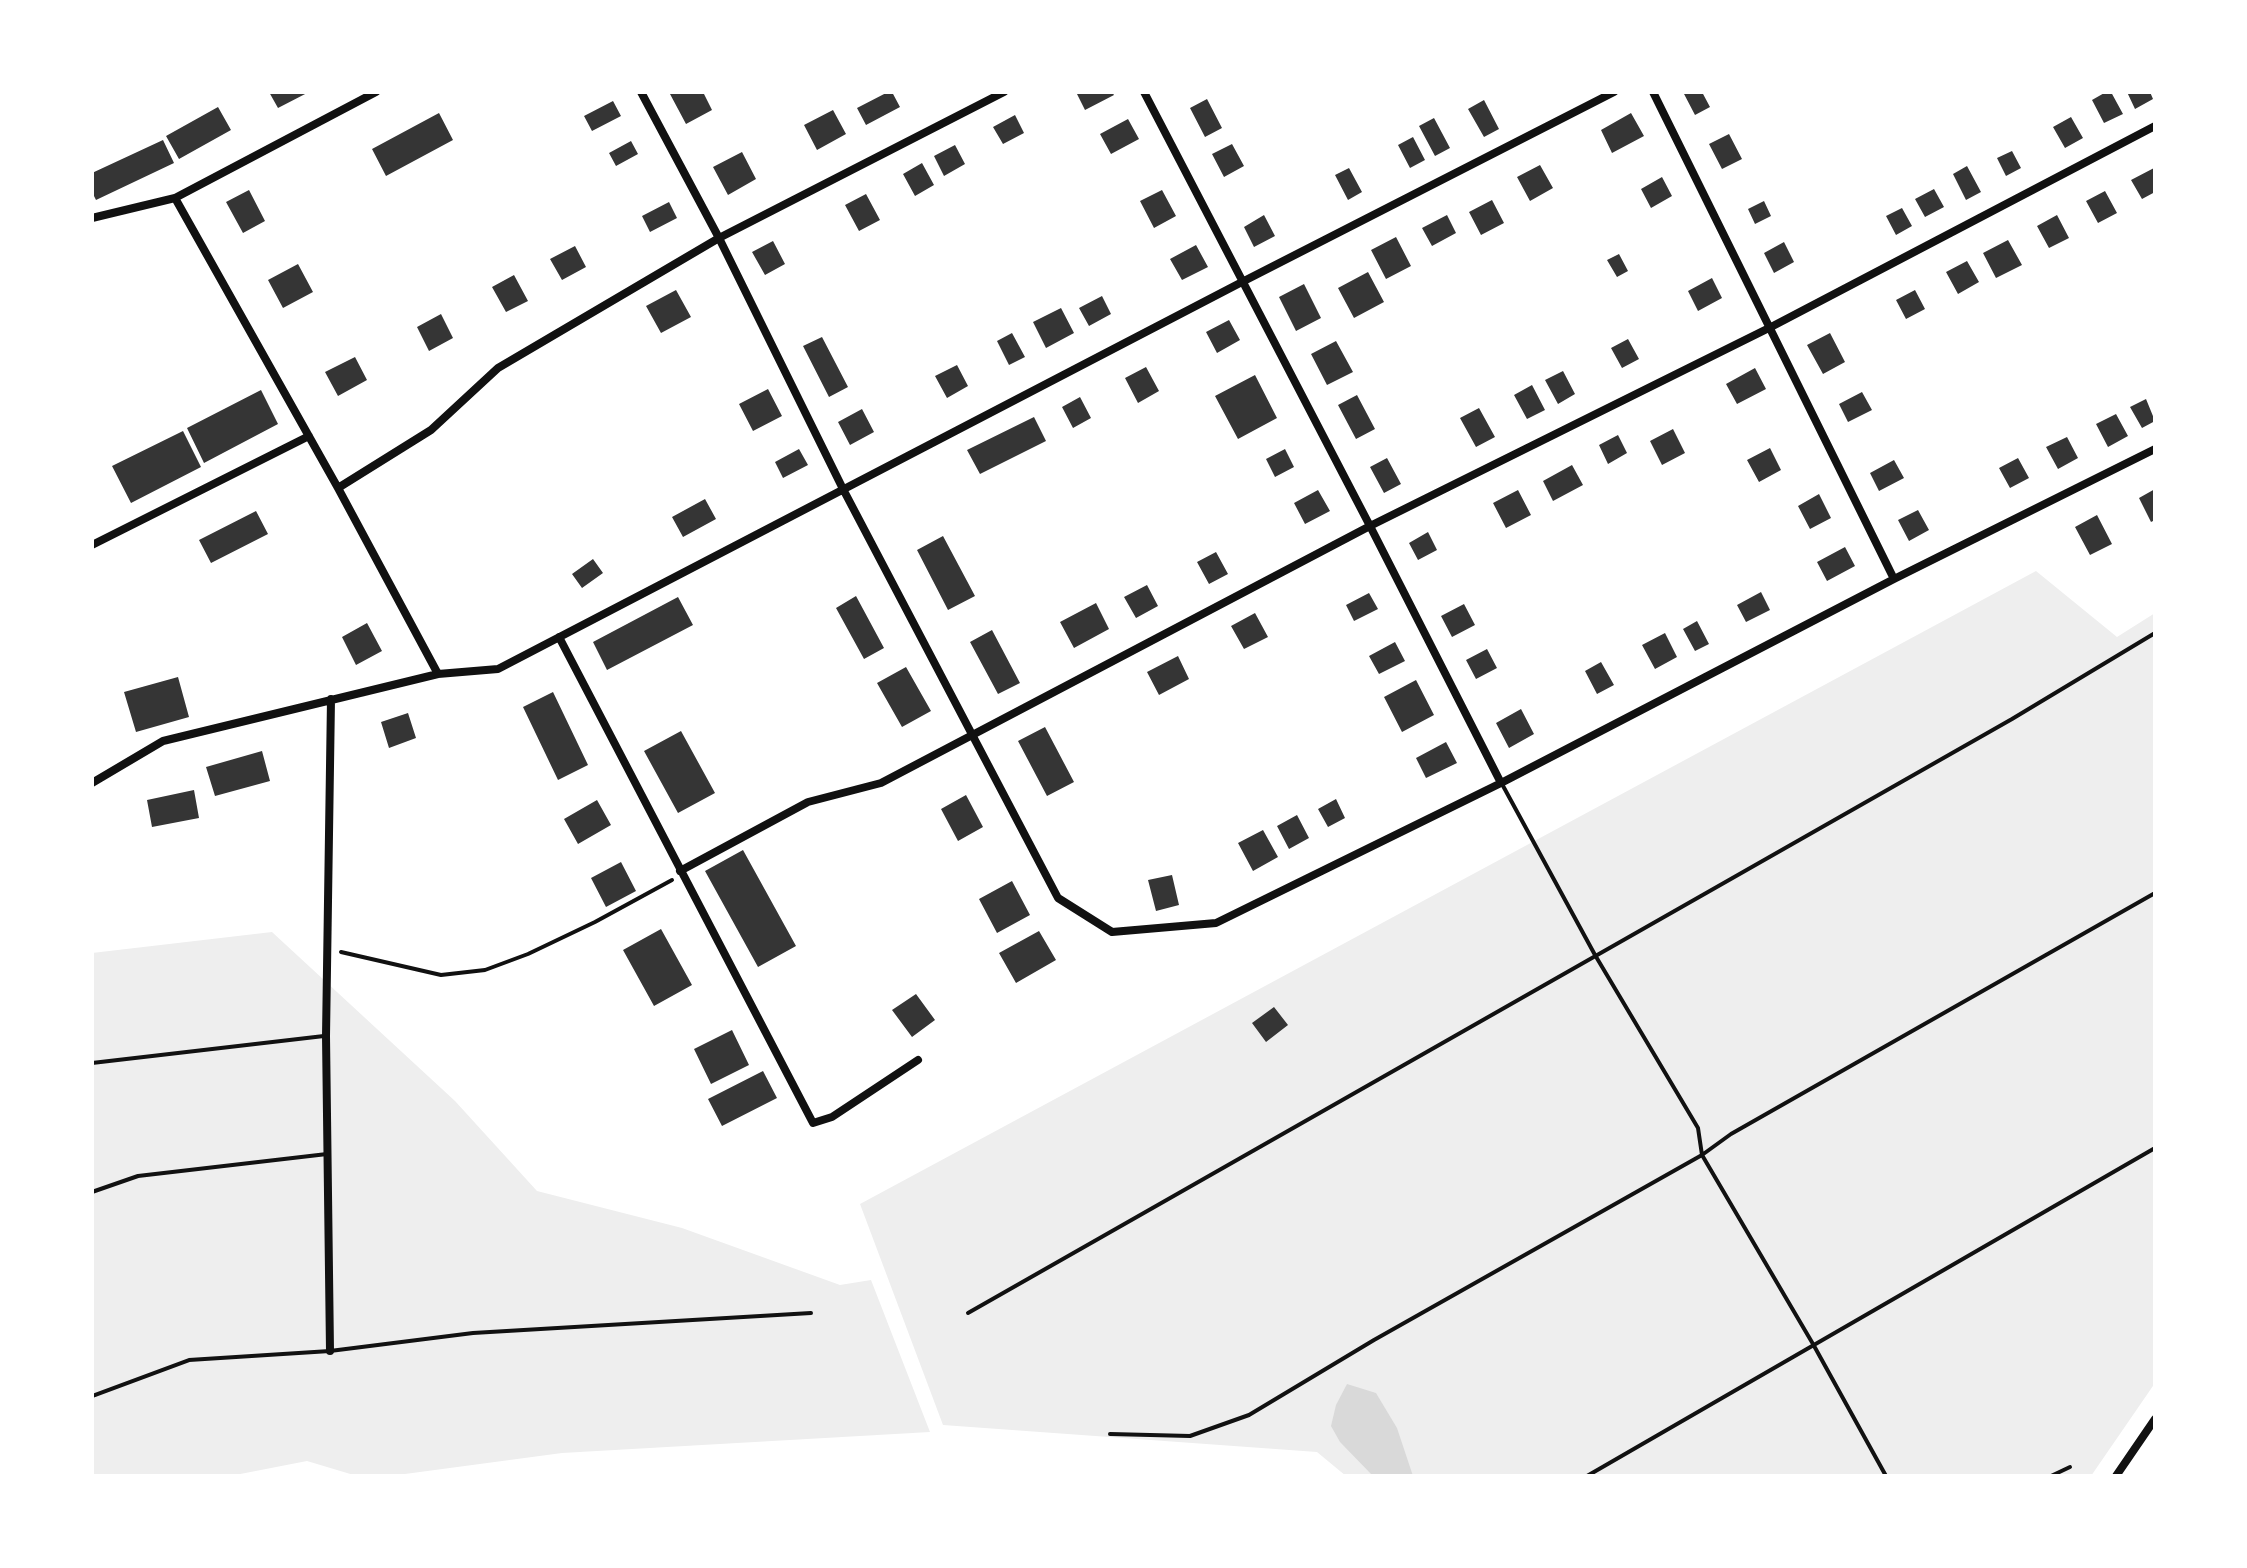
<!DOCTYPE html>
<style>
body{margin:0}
#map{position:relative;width:2247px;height:1568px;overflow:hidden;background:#fff;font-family:"PT Sans",sans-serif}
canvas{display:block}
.frame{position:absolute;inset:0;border:94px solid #fff;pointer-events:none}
</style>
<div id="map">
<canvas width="2247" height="1568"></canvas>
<div class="frame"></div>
</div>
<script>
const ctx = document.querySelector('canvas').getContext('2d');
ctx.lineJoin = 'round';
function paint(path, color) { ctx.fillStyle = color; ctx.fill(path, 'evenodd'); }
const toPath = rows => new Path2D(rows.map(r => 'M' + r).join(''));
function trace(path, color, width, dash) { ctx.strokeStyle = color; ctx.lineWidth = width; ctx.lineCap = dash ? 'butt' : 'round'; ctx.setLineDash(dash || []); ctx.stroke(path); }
const green = toPath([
 [2036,571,2117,637,2155,613,2155,1383,2091,1476,1346,1476,1317,1452,943,1425,860,1204],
 [272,932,455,1101,537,1191,682,1228,840,1285,871,1280,930,1432,562,1453,390,1476,357,1476,307,1461,230,1476,92,1476,92,953]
]);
const water = toPath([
 [1347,1384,1376,1393,1397,1428,1413,1476,1373,1476,1340,1442,1331,1426,1336,1405]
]);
const building = toPath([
 [269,92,309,92,278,108],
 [673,92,703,92,712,110,686,124,670,94],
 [888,92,892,92,900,107,866,125,857,108],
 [1076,92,1112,92,1114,95,1085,110],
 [1683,92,1702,92,1710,107,1695,115],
 [2106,92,2111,92,2123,114,2104,123,2092,100],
 [2127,92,2150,92,2153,99,2135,109],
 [1207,99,1222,128,1205,137,1190,108],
 [1484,100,1499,129,1484,137,1468,109],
 [613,101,621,116,592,131,584,116],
 [218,107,231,130,179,159,166,136],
 [833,110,846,134,817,150,804,125],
 [439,113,453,140,386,176,372,149],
 [1631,113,1644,136,1612,153,1601,130],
 [1015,115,1024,133,1003,144,993,127],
 [2071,117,2083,138,2065,148,2053,127],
 [1434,118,1450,148,1435,156,1419,126],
 [1128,119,1139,139,1111,154,1100,134],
 [1729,134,1742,159,1722,169,1709,144],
 [1413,137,1425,160,1410,168,1398,145],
 [163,140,174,163,96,200,92,192,92,173],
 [631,141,638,154,616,166,609,153],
 [1232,144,1244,166,1224,177,1212,154],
 [955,145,965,164,944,176,934,156],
 [2012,151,2021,168,2006,176,1997,158],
 [742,152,756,179,728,195,713,167],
 [922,163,934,185,915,196,903,174],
 [1540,165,1553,188,1530,201,1517,177],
 [1967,166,1981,192,1966,200,1953,174],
 [1349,168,1362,192,1348,200,1335,175],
 [2154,168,2155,192,2142,199,2131,180],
 [1662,177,1672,196,1651,208,1641,189],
 [1934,189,1944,207,1925,217,1915,199],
 [249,190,265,221,243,233,226,202],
 [1162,190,1176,216,1154,228,1140,201],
 [2105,191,2117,213,2098,223,2086,201],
 [866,194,880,220,859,231,845,205],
 [1492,200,1504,223,1481,235,1469,212],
 [1764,201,1771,216,1755,224,1748,209],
 [669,202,677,218,650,232,642,216],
 [1902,208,1912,226,1896,235,1886,216],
 [1264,215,1275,236,1254,247,1244,227],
 [1447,215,1456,233,1432,246,1422,228],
 [2057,215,2069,238,2049,248,2037,226],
 [1396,237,1411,266,1386,279,1371,250],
 [2008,240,2022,265,1996,278,1983,253],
 [773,241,785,264,765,275,752,252],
 [1784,242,1794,262,1774,273,1764,253],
 [1196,245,1208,267,1182,280,1170,259],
 [575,246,586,267,562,280,550,259],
 [1619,254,1628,271,1617,277,1607,260],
 [1967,261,1979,282,1958,294,1946,272],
 [298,264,313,292,283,308,268,280],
 [1368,272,1384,302,1354,318,1338,288],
 [514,275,528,301,506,312,492,287],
 [1712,278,1722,298,1698,311,1688,291],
 [1304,284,1321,318,1296,331,1279,297],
 [676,290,691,317,661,333,646,306],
 [1915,290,1925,309,1906,319,1896,300],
 [1102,296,1111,314,1089,326,1079,308],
 [1061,308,1074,333,1046,348,1033,322],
 [441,314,453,338,429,351,417,327],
 [1229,320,1240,340,1217,353,1206,332],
 [1012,333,1025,357,1009,365,997,341],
 [1830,333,1845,362,1823,374,1807,345],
 [822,337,848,387,829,397,803,346],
 [1628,339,1639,359,1622,368,1611,348],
 [1336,341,1353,372,1327,385,1311,354],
 [355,357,367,380,338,396,325,372],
 [957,365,968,386,947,398,935,376],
 [1146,367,1159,391,1138,403,1125,378],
 [1755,368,1766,389,1737,404,1726,384],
 [1563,371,1575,394,1558,404,1545,380],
 [1255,375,1277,418,1238,439,1215,396],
 [1532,385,1545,410,1527,419,1514,395],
 [768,389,782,416,753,431,739,404],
 [261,390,278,424,204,463,187,428],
 [1862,392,1872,410,1848,422,1839,404],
 [1357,395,1375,429,1356,439,1338,405],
 [1080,397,1091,418,1073,428,1062,407],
 [2146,399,2155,421,2142,428,2130,407],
 [1479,408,1495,437,1476,447,1460,418],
 [862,409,874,432,850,445,838,422],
 [2116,414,2128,436,2108,447,2096,424],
 [1034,417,1046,441,980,474,967,450],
 [1673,429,1685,453,1662,465,1650,441],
 [183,431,201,467,131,503,112,466],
 [1618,435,1627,453,1608,464,1599,445],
 [2067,437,2078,458,2058,469,2046,447],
 [1770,448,1781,470,1759,482,1747,460],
 [799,449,808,465,783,478,775,462],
 [1285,449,1294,467,1275,477,1266,459],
 [1387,458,1401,484,1384,493,1370,467],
 [2018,458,2029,478,2010,488,1999,468],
 [1894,460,1904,478,1879,491,1870,473],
 [1572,465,1583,485,1553,501,1543,481],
 [2155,489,2155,520,2151,522,2139,498],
 [1318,490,1330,511,1305,524,1294,503],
 [1518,490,1531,515,1506,528,1493,503],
 [1819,494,1831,518,1810,529,1798,506],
 [705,499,716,519,683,537,672,517],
 [1918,510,1929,530,1909,541,1898,520],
 [256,511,268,534,211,563,199,540],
 [2097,515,2112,544,2090,555,2075,527],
 [1428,532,1437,550,1418,560,1409,543],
 [943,536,975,596,948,610,917,550],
 [1845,547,1855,566,1827,581,1817,562],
 [1216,552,1228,574,1209,584,1197,562],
 [593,559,603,573,582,588,572,574],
 [1147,585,1158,606,1136,618,1124,597],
 [1761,592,1770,610,1746,622,1737,605],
 [1369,593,1378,609,1354,621,1346,605],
 [856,596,884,648,864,659,836,608],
 [678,597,693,625,607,670,593,642],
 [1096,603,1109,629,1074,648,1060,622],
 [1464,604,1475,625,1452,637,1441,616],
 [1255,613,1268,637,1244,649,1231,626],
 [1697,621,1709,644,1695,651,1683,629],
 [367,623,382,651,356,665,342,637],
 [992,630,1020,683,998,694,970,642],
 [1665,633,1677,657,1655,669,1642,645],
 [1395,642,1405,661,1379,674,1369,656],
 [1487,649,1497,668,1476,679,1466,660],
 [1178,656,1189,679,1159,695,1147,672],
 [1601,662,1614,685,1597,694,1585,671],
 [906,667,931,711,902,727,877,683],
 [178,677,189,717,136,732,124,692],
 [1416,680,1434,715,1402,732,1384,697],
 [553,692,588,765,558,780,523,707],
 [1521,709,1534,734,1509,748,1496,723],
 [408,713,416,738,389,748,381,722],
 [1045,727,1074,782,1047,796,1018,741],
 [681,731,715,793,678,813,644,751],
 [1446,742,1457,763,1426,778,1416,758],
 [262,751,270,781,215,796,206,767],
 [194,790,199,818,152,827,147,800],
 [966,795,983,827,958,841,941,809],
 [1336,799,1345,818,1328,827,1318,809],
 [597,800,611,825,578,844,564,819],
 [1297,815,1309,838,1289,849,1277,826],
 [1263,830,1278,857,1253,871,1238,843],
 [743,850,796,946,758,967,705,871],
 [621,862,636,891,606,907,591,878],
 [1172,875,1179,905,1156,911,1148,880],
 [1012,881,1030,915,997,933,979,899],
 [661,929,692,985,654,1006,623,950],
 [1039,931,1056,960,1016,983,999,953],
 [916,994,935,1020,912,1037,892,1010],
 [1274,1007,1288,1025,1266,1042,1252,1023],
 [732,1030,749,1065,711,1084,694,1049],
 [763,1071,777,1098,722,1126,708,1099]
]);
const path = toPath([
 [341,952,441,975,485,970,528,954,595,922,672,880]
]);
const service = toPath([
 [1502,784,1595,955,1698,1128,1702,1155,1813,1344,1886,1476],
 [92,1063,324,1036],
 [92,1192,138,1176,327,1154],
 [968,1313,2012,719,2155,633],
 [92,1396,189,1360,330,1351,473,1333,811,1313],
 [1110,1434,1190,1436,1249,1415,1374,1340,1702,1155,1731,1134,2155,893],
 [1587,1476,2155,1148],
 [2051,1476,2070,1467]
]);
const minor = toPath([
 [641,92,719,238,843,489,1058,898,1112,932,1216,923,1501,783,1894,579,2155,449],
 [1144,92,1370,526,1501,783],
 [1653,92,1894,579],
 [175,198,338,488,438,674],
 [92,218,175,198,376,92],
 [338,488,431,430,498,368,719,238,1004,92],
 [92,545,309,436],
 [559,637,813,1123,832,1117,918,1060],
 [92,783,163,741,438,674,498,669,1242,282,1614,92],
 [680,871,808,802,881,783,1370,526,1771,327,2155,126],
 [330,1351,326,1036,331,699],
 [2116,1476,2155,1419]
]);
paint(green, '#eee');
paint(water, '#d9d9d9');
paint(building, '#353535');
trace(path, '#111', 4);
trace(service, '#111', 4);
trace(minor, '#111', 8);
</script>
